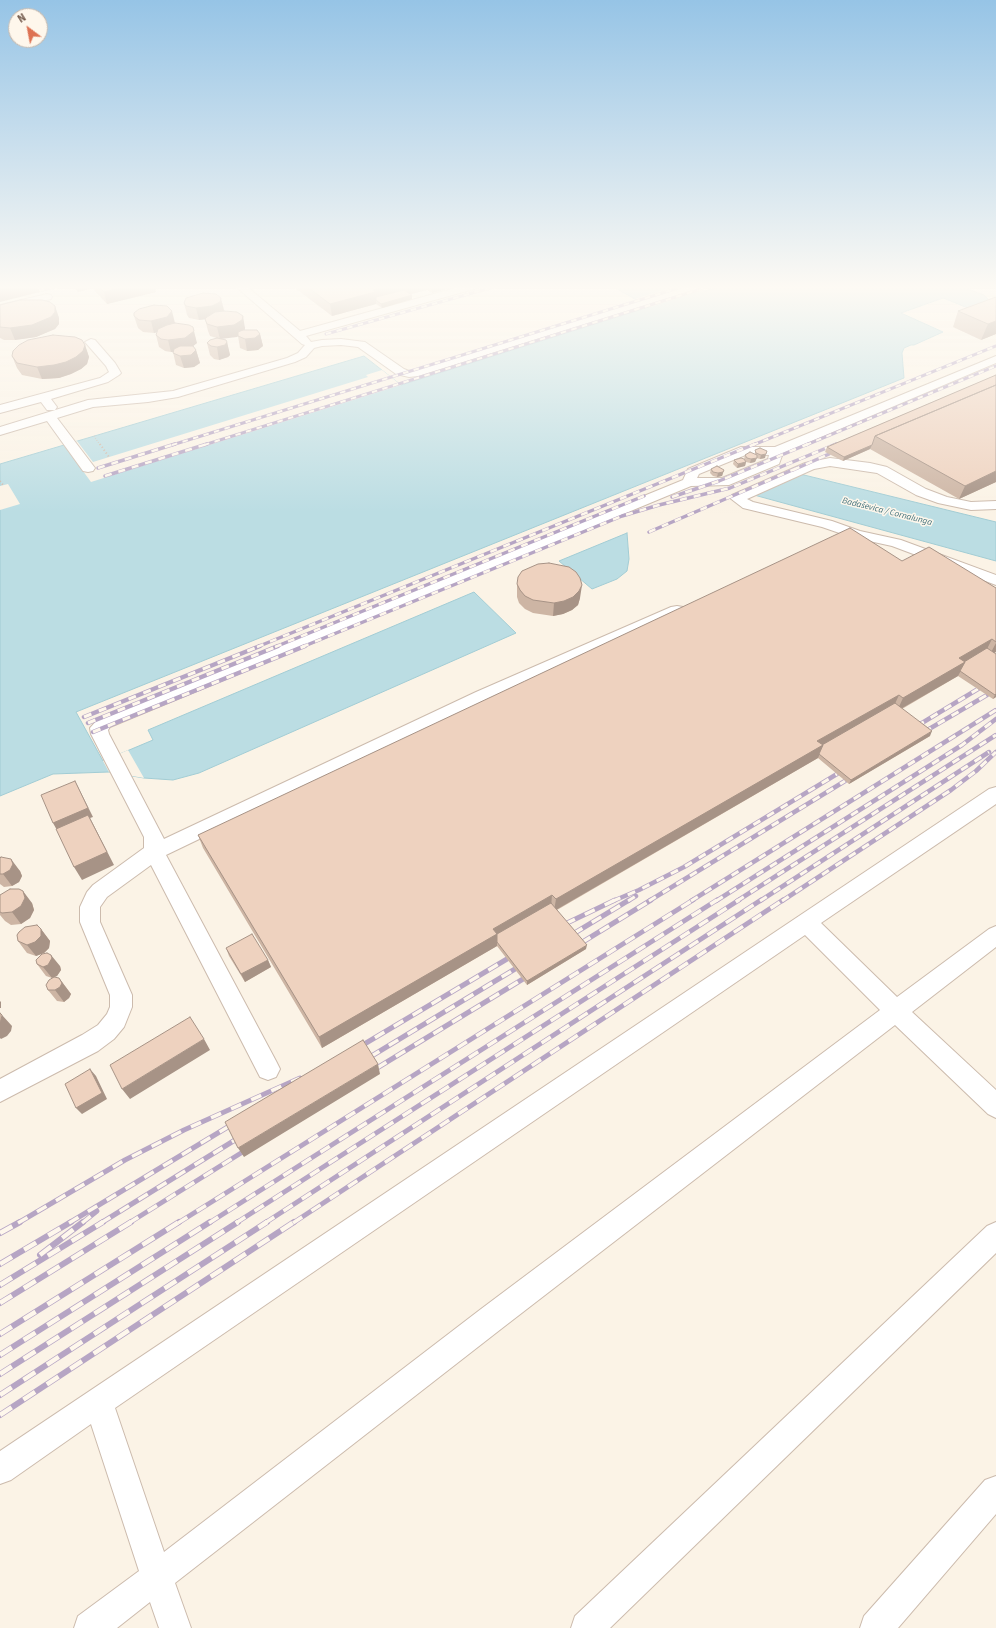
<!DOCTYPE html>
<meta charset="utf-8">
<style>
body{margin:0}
#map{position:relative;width:996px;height:1628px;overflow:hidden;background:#fbf3e6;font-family:"Source Sans 3",sans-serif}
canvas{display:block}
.north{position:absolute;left:8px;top:8px;width:40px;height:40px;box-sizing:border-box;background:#fef7ec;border:1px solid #c6b8ac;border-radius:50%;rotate:328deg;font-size:11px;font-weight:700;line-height:16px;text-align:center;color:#725a4c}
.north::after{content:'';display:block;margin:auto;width:14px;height:18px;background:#dd7253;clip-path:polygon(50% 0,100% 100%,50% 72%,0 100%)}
</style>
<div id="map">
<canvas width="996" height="1628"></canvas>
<div class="north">N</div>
</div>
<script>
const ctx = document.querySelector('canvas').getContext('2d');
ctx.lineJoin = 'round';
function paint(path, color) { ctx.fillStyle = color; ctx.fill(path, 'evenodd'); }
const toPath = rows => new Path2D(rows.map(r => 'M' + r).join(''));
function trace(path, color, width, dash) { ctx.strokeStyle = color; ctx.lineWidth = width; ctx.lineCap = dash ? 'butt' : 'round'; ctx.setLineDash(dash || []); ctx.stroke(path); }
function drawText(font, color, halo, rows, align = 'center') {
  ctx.font = font + ' "Source Sans 3",sans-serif'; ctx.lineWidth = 3; ctx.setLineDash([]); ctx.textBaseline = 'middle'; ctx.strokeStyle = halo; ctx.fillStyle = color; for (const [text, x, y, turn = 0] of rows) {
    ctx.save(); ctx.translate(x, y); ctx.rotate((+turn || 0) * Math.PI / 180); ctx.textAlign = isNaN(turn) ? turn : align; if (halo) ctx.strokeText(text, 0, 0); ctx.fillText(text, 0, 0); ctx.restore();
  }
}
const water = toPath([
 [610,285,692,285,705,291,726,285,977,285,967,289,984,295,988,299,988,303,973,310,943,298,901,313,943,332,914,345,911,345,904,348,902,353,904,378,76,712,103,761,153,740,148,730,474,592,516,633,199,773,173,780,144,778,109,772,53,774,0,796,0,464,364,356,401,385,649,307,610,285],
 [800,474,996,522,996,561,754,495,800,474],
 [627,533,629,559,627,571,617,579,592,589,559,561,627,533]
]);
const pier = toPath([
 [679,285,692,285,702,290,650,307,635,299],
 [382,370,401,385,91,482,64,445,77,441,93,462,368,377,366,375],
 [8,484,20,504,0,510,0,486],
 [128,750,144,778,109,772,103,761]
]);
const pathFar1 = toPath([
 [94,436,100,445]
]);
const path = toPath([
 [100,444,109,457],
 [0,481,3,485]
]);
const minor = toPath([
 [234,285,245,285,300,331,466,285,482,285,481,287,306,336,311,342,322,340,341,339,365,342,404,369,409,371,417,370,689,285,704,285,703,287,418,376,409,377,396,374,358,347,341,345,322,346,314,348,306,357,295,362,178,397,148,402,93,407,57,418,95,468,93,471,88,472,83,471,47,421,0,435,0,427,88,400,173,391,287,358,298,353,305,345,302,344,234,285],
 [47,294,51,295,52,297,51,299,0,311,0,305,47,294],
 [91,339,95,340,115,363,121,373,119,375,108,382,51,399,57,407,55,410,47,410,41,402,0,413,0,405,100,378,109,372,106,366,85,342,91,339],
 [996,356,996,363,783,453,779,464,729,485,691,486,110,727,108,730,109,734,164,839,476,692,671,607,677,606,683,607,685,611,683,615,488,700,166,855,276,1061,280,1069,276,1077,268,1080,260,1077,151,865,107,897,100,907,100,922,132,995,132,1007,124,1027,114,1039,98,1051,0,1102,0,1079,82,1035,98,1025,107,1014,110,1007,110,995,80,922,80,907,87,892,93,885,144,848,144,837,91,734,90,728,98,719,683,480,688,469,741,447,775,447,996,356],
 [748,454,769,455,768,459,722,478,697,478,699,474,748,454],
 [830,458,870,463,887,467,926,489,947,497,971,502,996,501,996,509,971,510,938,503,916,495,877,473,830,466,814,469,747,499,753,502,832,521,860,531,901,540,996,575,996,585,892,546,851,537,822,527,743,508,730,498,732,495,805,463,830,458],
 [996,787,996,804,821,923,897,997,989,929,996,926,996,947,912,1012,996,1090,996,1118,988,1114,895,1025,501,1329,175,1583,191,1628,159,1628,150,1602,117,1628,74,1628,78,1616,139,1571,91,1424,11,1480,0,1484,0,1451,799,916,989,789,996,787],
 [805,935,880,1010,481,1309,164,1552,115,1408,805,935],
 [996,1222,996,1253,610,1628,571,1628,575,1616,987,1226,996,1222],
 [996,1476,996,1514,898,1628,860,1628,864,1616,985,1480,996,1476]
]);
const railFar4 = toPath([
 [39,291,64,285],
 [326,334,501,285],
 [172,445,688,285],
 [204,445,698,290],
 [753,445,996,346],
 [806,445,996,366],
 [834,445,836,444]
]);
const railFar3 = toPath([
 [98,468,175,444],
 [793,470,829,454],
 [105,476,207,444],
 [672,497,719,481,808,444],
 [649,532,797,468],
 [257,647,755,444],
 [275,647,644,496],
 [302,647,622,516,659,505,730,488,836,444]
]);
const railFar2 = toPath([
 [84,717,260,646],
 [88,723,278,646],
 [917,726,978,689],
 [93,732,305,646],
 [924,732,987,695],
 [613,901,639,890,684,867,837,774],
 [628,901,636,896],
 [649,901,845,781],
 [691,901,996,710],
 [716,901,962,745,996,719],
 [737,901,996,735],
 [760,901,989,752],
 [782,901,951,790,976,771,996,752]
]);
const railFar1 = toPath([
 [565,924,615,900],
 [573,934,629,900],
 [581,943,651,900],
 [356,1049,507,959],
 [370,1057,515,969],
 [377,1068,523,979],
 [18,1223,125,1160,184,1130,300,1078],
 [69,1223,236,1122],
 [82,1223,97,1211],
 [101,1223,235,1140],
 [129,1223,241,1153],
 [178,1223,693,900],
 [209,1223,717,900],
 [236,1223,739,900],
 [265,1223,761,900],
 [293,1223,783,900]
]);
const rail = toPath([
 [0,1233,20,1222],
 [40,1255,83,1222],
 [0,1264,71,1222],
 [0,1285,103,1222],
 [0,1303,131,1222],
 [0,1334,179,1222],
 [0,1355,210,1222],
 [0,1374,238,1222],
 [0,1395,267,1222],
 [0,1415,294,1222]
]);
const wall = toPath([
 [72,285,87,285,89,289,78,292],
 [93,285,154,285,156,292,107,304,95,291],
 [291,285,462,285,432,293,427,290,411,294,412,299,382,308,376,304,332,316],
 [996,297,996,334,981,340,953,327,958,311],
 [184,303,224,310,223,311,245,328,245,330,260,334,263,346,258,350,247,351,240,348,238,336,220,339,210,336,208,331,205,319,199,320,189,318,187,315],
 [0,305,55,306,59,318,59,324,55,329,36,337,15,340,4,340,0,338],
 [134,316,175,323,174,324,197,343,193,346,196,350,200,363,194,367,184,368,176,365,173,352,171,352,165,351,159,347,156,335,157,332,154,333,143,332,138,328],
 [227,342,230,355,228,357,219,360,214,359,210,355,207,343],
 [85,345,89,357,87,364,81,369,71,374,59,378,42,379,22,375,17,368,12,356],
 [996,375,996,482,959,499,870,449,843,461,825,452,827,447],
 [755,450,765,458,760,459,756,458,755,462,750,463,746,462,745,461,746,462,745,466,737,468,733,464,734,460,744,459,745,455,755,454],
 [711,469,724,470,722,476,717,477,713,476,710,473],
 [902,561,996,588,996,652,994,653,996,697,993,699,958,676,902,709,930,736,849,784,818,758,557,910,586,949,527,985,497,946,322,1048,203,848,198,835],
 [517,584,580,598,578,605,572,610,563,614,553,616,533,613,525,609,519,603,517,597],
 [0,858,20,871,22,876,19,882,12,886,4,887,0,884],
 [0,895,32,903,34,910,30,918,21,924,11,925,5,921,0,915],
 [41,929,50,941,49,948,44,953,36,956,27,953,18,941],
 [226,948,268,960,271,967,245,982,229,956],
 [37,964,60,966,61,970,57,976,52,978,46,976],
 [59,978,71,994,69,998,64,1002,57,1001,48,990]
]);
const shadedWall = toPath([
 [16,285,37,285,40,292,0,302,0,289],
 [88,285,89,289,78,292,76,288],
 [132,285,154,285,156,292,107,304,104,292],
 [392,285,404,285,404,294,376,300,376,304,332,316,330,304,373,290],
 [406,285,436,285,427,286,427,290,407,295],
 [448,285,462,285,432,293,432,289],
 [412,295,412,299,382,308,381,304],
 [221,298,224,310,222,314,215,318,199,320,196,308],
 [55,306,59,318,59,324,55,329,36,337,15,340,10,328],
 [172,311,175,323,170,329,154,333,151,321],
 [243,316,245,328,244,332,237,337,220,339,217,327],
 [996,321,996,334,981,340,988,324],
 [194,331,197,343,188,350,171,352,168,340],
 [260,334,263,346,258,350,247,351,245,339],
 [227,342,230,355,228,357,219,360,217,347],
 [85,345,89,357,87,364,81,369,71,374,59,378,42,379,37,367],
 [196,350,200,363,194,367,184,368,180,356],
 [872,445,870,449,843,461,844,457],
 [766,454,765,458,760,459,761,455],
 [757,458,755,462,750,463,751,459],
 [746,462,745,466,737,468,738,464],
 [724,470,722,476,717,477,718,473],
 [996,471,996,482,959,499,965,486],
 [582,585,580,598,578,605,572,610,563,614,553,616,554,603],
 [992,639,985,653,964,665,958,676,897,711,903,698,959,658],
 [996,643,996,652,989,656],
 [996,694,996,697,993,699,995,695],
 [899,695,893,708,822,749,818,758,554,911,556,899,817,741],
 [932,731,930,736,849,784,851,780],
 [75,781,93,817,90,818,114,865,82,880,74,867,58,832,53,823],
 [11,859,20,871,22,876,19,882,12,886,3,874],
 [23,891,32,903,34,910,30,918,21,924,12,912],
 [552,895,551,907,497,938,497,946,322,1048,319,1037,493,929],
 [41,929,50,941,49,948,44,953,36,956,27,945],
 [587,945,586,949,527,985,527,981],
 [51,955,60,966,61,970,57,976,52,978,43,967],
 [268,960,271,967,245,982,241,974],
 [59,978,71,994,69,998,64,1002,55,990],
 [0,1001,1,1002,1,1008,0,1008],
 [2,1015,12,1026,11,1031,7,1036,1,1039,0,1038,0,1022],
 [204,1039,210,1050,130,1099,122,1089],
 [378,1064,380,1074,244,1157,238,1148],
 [90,1069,96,1076,107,1099,82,1114,76,1108]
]);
const building = toPath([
 [0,285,16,285,0,289,0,285],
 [73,285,88,285,76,288,73,285],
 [97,285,132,285,104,292,97,285],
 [305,285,392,285,373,290,375,292,330,304,305,285],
 [427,285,448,285,432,289,427,286,427,285],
 [404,290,412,295,381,304,376,300,376,297,404,290],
 [203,293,216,294,221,298,220,302,212,306,196,308,186,306,184,303,186,298,203,293],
 [996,297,996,321,988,324,958,311,996,297],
 [20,300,42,300,50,302,55,306,55,312,51,317,32,325,10,328,0,327,0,305,20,300],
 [154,305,167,306,172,311,167,317,151,321,139,320,134,316,134,313,139,309,154,305],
 [224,311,237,312,243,316,242,320,234,325,217,327,207,324,205,319,207,317,215,312,224,311],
 [175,323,189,325,193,327,194,331,185,338,168,340,161,339,156,335,158,329,167,325,175,323],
 [243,330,257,330,260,334,255,338,245,339,238,336,238,332,243,330],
 [53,335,75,337,82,340,85,345,83,351,76,357,66,362,54,365,37,367,17,363,12,356,13,351,19,345,28,340,53,335],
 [217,338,226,340,227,342,225,345,217,347,211,346,207,343,210,340,217,338],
 [180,346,193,346,196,350,191,355,180,356,173,353,174,349,180,346],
 [996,375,996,385,875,436,872,445,844,457,827,447,996,375],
 [996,385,996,471,965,486,875,436,996,385],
 [760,448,767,451,766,454,761,455,756,453,755,450,760,448],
 [750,452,757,455,757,458,751,459,747,458,745,455,750,452],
 [741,458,744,459,746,462,738,464,734,460,741,458],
 [717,466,724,470,723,472,718,473,713,472,711,469,717,466],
 [850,528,902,561,929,547,996,588,996,642,992,639,959,658,965,662,903,698,899,695,817,741,823,745,556,899,552,895,493,929,497,934,319,1037,198,835,850,528],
 [549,563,569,567,576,572,580,578,582,585,579,591,573,597,564,601,554,603,533,600,525,596,520,590,517,584,518,577,522,571,538,564,549,563],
 [987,648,996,654,996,694,995,695,960,671,965,662,964,662,987,648],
 [895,703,932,731,851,780,819,754,823,745,822,745,895,703],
 [75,781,88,808,53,823,41,795,75,781],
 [88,815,107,852,74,867,56,829,88,815],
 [1,857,11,859,13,864,10,870,3,874,0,874,0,858,1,857],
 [10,889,19,889,23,891,25,898,21,906,12,912,2,913,0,912,0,895,10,889],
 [551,903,587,945,527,981,497,942,497,934,551,903],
 [37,925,41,929,41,936,35,942,27,945,18,941,17,935,19,932,25,927,37,925],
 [252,934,268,960,241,974,226,948,252,934],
 [47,953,51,955,52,958,48,965,43,967,37,964,36,960,42,954,47,953],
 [54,977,59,978,62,983,60,987,55,990,48,990,46,985,49,980,54,977],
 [0,1013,2,1015,1,1020,0,1022,0,1013],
 [190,1017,204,1039,122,1089,110,1065,190,1017],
 [363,1040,378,1064,238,1148,225,1122,363,1040],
 [90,1069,102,1093,76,1108,65,1084,90,1069]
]);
const farWaternames = [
 ["Badaševica / Cornalunga",887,512,14]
];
paint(water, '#bbdde3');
trace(water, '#a2ccd4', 1);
paint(pier, '#fbf3e6');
trace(minor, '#ccbbad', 2);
trace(pathFar1, '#d3b5a2', 1.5, [0.5, 2]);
trace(path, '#d3b5a2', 2, [1, 2.5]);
paint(minor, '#fff');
trace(railFar4, '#b6a5c4', 3);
trace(railFar3, '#b6a5c4', 3.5);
trace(railFar2, '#b6a5c4', 4.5);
trace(railFar1, '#b6a5c4', 5);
trace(rail, '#b6a5c4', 6);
trace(railFar4, '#fef7ec', 2, [5.5]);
trace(railFar3, '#fef7ec', 2.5, [7]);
trace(railFar2, '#fef7ec', 3, [8]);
trace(railFar1, '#fef7ec', 3.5, [11]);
trace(rail, '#fef7ec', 4.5, [14]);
paint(wall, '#cdb5a4');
paint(shadedWall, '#a79386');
paint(building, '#eed2bf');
trace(building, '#a79386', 1);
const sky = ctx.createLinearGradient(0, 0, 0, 513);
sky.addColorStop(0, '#96c4e6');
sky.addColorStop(0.56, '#fdfaf4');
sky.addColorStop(1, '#fdfaf400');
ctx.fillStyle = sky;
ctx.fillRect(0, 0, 996, 513);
drawText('italic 9px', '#44737d', '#fef7ec', farWaternames);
</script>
